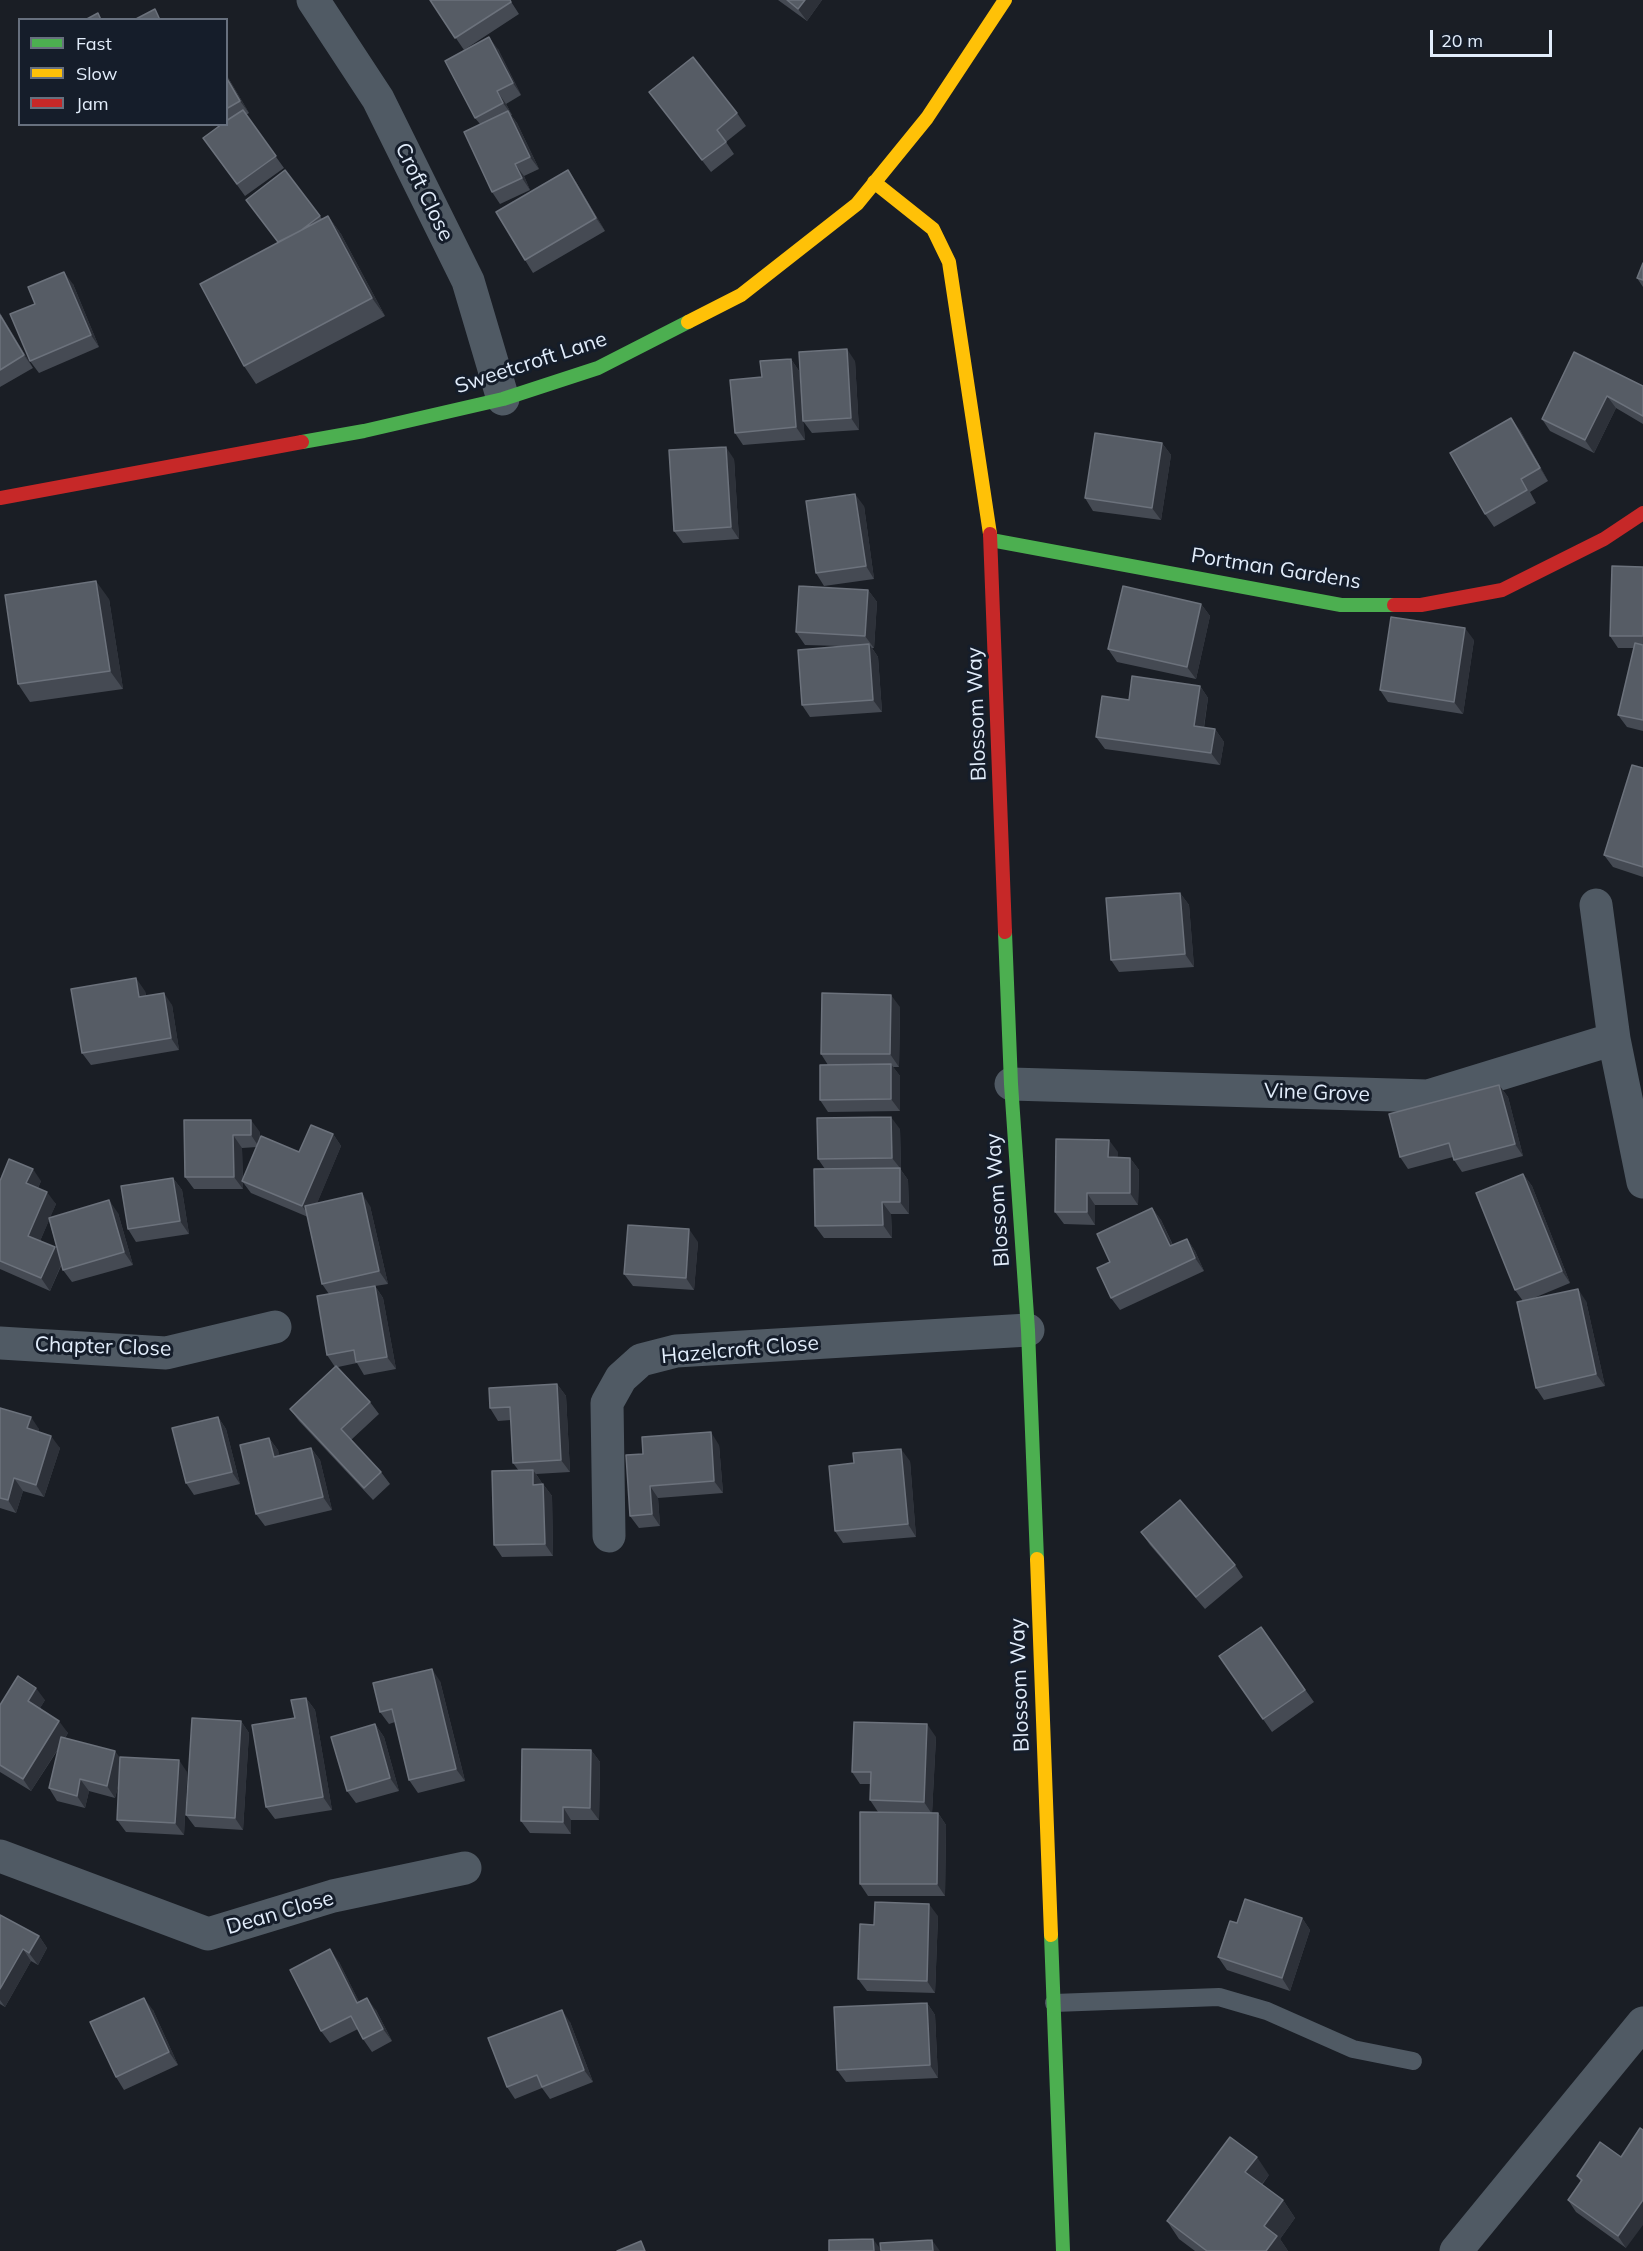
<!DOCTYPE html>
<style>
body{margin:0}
#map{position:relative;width:1643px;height:2251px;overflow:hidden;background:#1a1e25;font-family:Mulish,sans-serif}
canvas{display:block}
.legend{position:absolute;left:18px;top:18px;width:210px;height:108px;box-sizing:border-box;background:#151d2a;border:2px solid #67707e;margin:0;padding:8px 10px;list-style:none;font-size:18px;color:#e2edfb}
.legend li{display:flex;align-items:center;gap:12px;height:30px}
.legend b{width:30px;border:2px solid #67707e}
.scale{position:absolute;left:1430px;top:30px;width:122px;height:27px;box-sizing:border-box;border:3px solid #e2edfb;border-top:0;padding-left:8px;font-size:18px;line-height:21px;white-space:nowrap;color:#e2edfb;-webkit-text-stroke:4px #151d2a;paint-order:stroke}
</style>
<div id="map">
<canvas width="1643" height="2251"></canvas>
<ul class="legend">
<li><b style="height:8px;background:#4caf50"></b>Fast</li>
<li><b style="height:8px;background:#ffc107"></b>Slow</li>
<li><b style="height:8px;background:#c62828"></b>Jam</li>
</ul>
<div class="scale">20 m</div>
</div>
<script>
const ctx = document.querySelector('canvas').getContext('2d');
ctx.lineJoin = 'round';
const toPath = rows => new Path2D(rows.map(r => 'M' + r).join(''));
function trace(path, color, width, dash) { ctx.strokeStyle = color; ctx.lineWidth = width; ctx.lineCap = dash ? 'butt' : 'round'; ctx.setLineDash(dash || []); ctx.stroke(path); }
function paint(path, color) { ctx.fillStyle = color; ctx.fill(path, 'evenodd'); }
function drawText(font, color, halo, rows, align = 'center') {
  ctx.font = font + ' Mulish,sans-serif'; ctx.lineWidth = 6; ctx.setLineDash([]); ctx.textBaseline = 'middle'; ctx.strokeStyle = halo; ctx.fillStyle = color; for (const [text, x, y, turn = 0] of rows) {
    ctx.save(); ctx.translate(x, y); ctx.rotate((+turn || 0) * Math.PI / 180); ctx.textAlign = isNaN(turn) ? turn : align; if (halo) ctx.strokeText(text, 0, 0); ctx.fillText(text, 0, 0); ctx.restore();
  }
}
const lane = toPath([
 [1054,2003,1219,1997,1267,2011,1353,2049,1413,2061]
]);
const street = toPath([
 [313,0,378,99,468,281,503,399],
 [1596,905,1614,1039,1643,1182],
 [1011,1084,1428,1096,1614,1039],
 [0,1343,166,1353,275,1327],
 [609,1536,607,1403,621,1378,641,1360,676,1351,1028,1330],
 [0,1856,208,1934,333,1896,465,1868],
 [1456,2251,1643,2023]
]);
const fast = toPath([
 [302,442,364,431,503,399,598,368,688,322],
 [991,540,1341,605,1394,605],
 [1005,932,1011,1084,1028,1330,1037,1559],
 [1051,1935,1063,2251]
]);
const slow = toPath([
 [874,182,933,229,949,262,990,534],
 [688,322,741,295,857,204,927,118,1005,0],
 [1037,1559,1051,1935]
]);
const jam = toPath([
 [0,498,302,442],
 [990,534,1005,932],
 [1394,605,1421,605,1502,590,1604,539,1643,513]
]);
const wall = toPath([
 [430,0,510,0,519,14,464,50],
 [778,0,822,0,807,21],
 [498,49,521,95,506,104,512,115,511,115,517,123,539,169,524,176,530,190,500,204,492,192,480,124,475,118],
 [226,74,249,113,246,115,284,168,245,196,203,138,218,127,216,124,226,124],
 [649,92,737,113,746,126,726,142,734,154,711,172],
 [285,170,322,219,328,216,341,234,385,316,256,384,244,366,278,242,246,200],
 [576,182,605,231,533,273,525,260],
 [1643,263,1643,287,1637,278],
 [73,284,99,347,39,373,30,361,35,304],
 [0,313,33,368,0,387],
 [1574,352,1643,386,1643,424,1616,408,1594,453,1550,431,1542,419],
 [791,359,799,371,803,413,855,361,859,430,812,433,803,421,805,440,743,445,735,433,762,377],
 [1520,430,1548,481,1530,492,1536,503,1494,527,1485,514],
 [1162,443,1171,455,1161,520,1093,511,1085,498],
 [734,459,739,539,683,543,674,531],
 [864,506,874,579,824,586,816,573],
 [1643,567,1643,731,1627,727,1618,715,1634,648,1618,648,1610,636],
 [868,590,877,602,874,648,872,648,878,657,882,712,810,717,802,705,840,646,805,645,796,632],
 [109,599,123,689,30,702,18,684],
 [1201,604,1210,616,1196,679,1117,662,1108,649],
 [1474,640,1463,714,1388,702,1380,690],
 [1200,686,1208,698,1204,728,1215,729,1224,742,1220,765,1105,749,1096,737,1129,700],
 [1643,768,1643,877,1613,867,1604,855],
 [1180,893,1189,905,1194,967,1119,972,1111,960],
 [145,991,146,996,172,1005,179,1050,91,1065,82,1053],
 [900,1007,899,1067,893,1067,900,1076,900,1111,828,1112,820,1100,828,1065,821,1054],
 [1499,1085,1508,1097,1523,1156,1462,1172,1454,1160,1453,1157,1408,1169,1400,1157],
 [184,1120,260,1132,260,1140,299,1152,333,1134,341,1146,317,1203,370,1206,388,1284,375,1286,383,1298,396,1369,364,1375,357,1363,338,1367,370,1402,379,1414,351,1440,381,1472,390,1484,373,1500,299,1421,290,1409,335,1367,327,1355,329,1294,322,1284,308,1217,251,1193,242,1181,257,1147,242,1148,243,1189,194,1189,185,1177],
 [900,1129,901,1170,908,1180,909,1214,891,1214,892,1238,824,1238,815,1226,825,1169,818,1159],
 [1118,1152,1117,1158,1130,1158,1139,1170,1138,1205,1095,1205,1095,1225,1064,1224,1055,1212],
 [1523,1174,1532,1186,1570,1283,1529,1300,1586,1301,1605,1386,1544,1400,1536,1388,1523,1301,1515,1290],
 [173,1178,182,1190,189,1234,136,1242,128,1229],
 [0,1181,41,1181,38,1188,56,1204,50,1217,118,1213,133,1265,72,1282,63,1270,62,1264,50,1291,0,1269],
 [49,1220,58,1252,55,1247,40,1241],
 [1152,1208,1161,1220,1173,1245,1187,1239,1195,1251,1204,1271,1120,1310,1111,1298,1110,1262],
 [698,1242,694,1290,633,1286,624,1274],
 [557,1384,566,1396,570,1472,536,1474,542,1483,542,1484,543,1484,552,1496,553,1556,502,1557,494,1545,519,1471,513,1463,511,1420,498,1421,490,1408],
 [0,1408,39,1429,38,1432,60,1448,44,1497,23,1491,16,1513,0,1508],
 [218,1417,226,1429,240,1484,194,1495,186,1483],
 [269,1438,278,1450,279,1456,311,1448,320,1460,332,1510,265,1526,256,1514],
 [719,1445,723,1493,658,1498,660,1526,639,1528,630,1516,643,1454],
 [910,1461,916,1537,843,1543,835,1531],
 [1141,1532,1235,1565,1243,1577,1205,1609,1150,1545],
 [1261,1627,1314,1702,1272,1732,1219,1656],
 [440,1681,465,1781,418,1793,409,1780,395,1722,389,1724,380,1712],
 [306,1698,315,1710,332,1810,275,1819,266,1807,295,1718],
 [45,1700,40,1708,68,1733,65,1738,120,1758,187,1772,184,1835,126,1832,117,1820,119,1783,115,1798,89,1791,85,1808,57,1801,49,1788,59,1748,31,1791,0,1772,0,1705],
 [241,1721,249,1733,243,1830,195,1827,186,1815],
 [375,1724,384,1737,399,1791,356,1803,347,1791],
 [936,1737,932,1813,938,1813,946,1825,945,1896,868,1896,860,1884,878,1812,870,1800,870,1784,860,1784,852,1772],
 [591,1750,600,1762,599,1820,571,1820,571,1834,530,1833,521,1821],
 [0,1915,39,1936,47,1948,38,1965,31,1961,5,2007,0,2004],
 [938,1916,935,1993,867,1991,858,1979,874,1925],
 [1302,1918,1310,1930,1290,1991,1227,1970,1218,1957,1237,1923],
 [339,1962,359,2002,376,2010,392,2041,372,2052,363,2039,358,2029,330,2043,321,2031],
 [927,2003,935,2015,938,2078,846,2082,837,2070],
 [153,2010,178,2065,124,2090,116,2077],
 [570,2022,593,2082,550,2099,542,2088,515,2099,507,2087],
 [1621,2157,1626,2248,1576,2212,1568,2200,1581,2182,1577,2176],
 [1269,2175,1262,2185,1283,2200,1295,2218,1280,2239,1288,2251,1195,2251,1179,2239,1167,2221]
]);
const shadedWall = toPath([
 [805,0,822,0,807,21,798,9],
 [489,37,498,49,521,95,513,83],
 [226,74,249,113,240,101,226,77],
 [497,91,506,104,512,115,503,103],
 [508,111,517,123,539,169,530,157],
 [515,164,524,176,530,190,522,178],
 [568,170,576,182,605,231,596,218],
 [328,216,341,234,385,316,372,298],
 [64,272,73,284,99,347,91,335],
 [0,313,33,368,24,355,0,315],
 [847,349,855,361,859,430,851,418],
 [791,359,799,371,805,440,796,427],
 [1607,396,1616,408,1594,453,1585,440],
 [1511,418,1520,430,1548,481,1540,468],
 [1162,443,1171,455,1161,520,1152,508],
 [726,447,734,459,739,539,731,527],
 [855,494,864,506,874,579,866,566],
 [96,581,109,599,123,689,110,671],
 [868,590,877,602,874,648,865,636],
 [1201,604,1210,616,1196,679,1187,667],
 [1465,628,1474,640,1463,714,1454,702],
 [869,644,878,657,882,712,873,700],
 [1200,686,1208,698,1202,738,1194,726],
 [1215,729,1224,742,1220,765,1211,753],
 [1180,893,1189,905,1194,967,1185,954],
 [136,978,145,991,148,1009,139,997],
 [164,993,172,1005,179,1050,171,1038],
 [891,995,900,1007,899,1067,890,1054],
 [891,1064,900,1076,900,1111,891,1099],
 [1499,1085,1508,1097,1523,1156,1515,1144],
 [891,1117,900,1129,901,1170,908,1180,909,1214,900,1202,900,1168,892,1158],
 [251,1120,260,1132,259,1147,251,1135],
 [333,1134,341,1146,311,1218,302,1206],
 [233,1135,242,1148,243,1189,234,1177],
 [1109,1140,1118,1152,1117,1170,1108,1157],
 [1130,1158,1139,1170,1138,1205,1130,1193],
 [33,1169,41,1181,35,1195,26,1183],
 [1523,1174,1532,1186,1570,1283,1562,1271],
 [173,1178,182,1190,189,1234,180,1221],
 [47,1192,56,1204,37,1248,28,1236],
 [362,1193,370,1206,388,1284,379,1271],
 [1087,1193,1095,1205,1095,1225,1087,1212],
 [109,1200,118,1213,133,1265,124,1252],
 [882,1202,891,1214,892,1238,883,1225],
 [1152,1208,1161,1220,1179,1259,1170,1246],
 [689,1229,698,1242,694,1290,686,1278],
 [1187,1239,1195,1251,1204,1271,1195,1258],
 [55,1247,63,1260,50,1291,41,1278],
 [375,1286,383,1298,396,1369,387,1357],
 [1578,1289,1586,1301,1605,1386,1596,1374],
 [557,1384,566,1396,570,1472,561,1460],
 [31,1417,39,1429,36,1440,27,1428],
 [218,1417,226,1429,240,1484,232,1472],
 [711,1432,719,1445,723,1493,714,1481],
 [51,1436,60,1448,44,1497,36,1485],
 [269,1438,278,1450,283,1469,274,1457],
 [311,1448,320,1460,332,1510,323,1497],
 [901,1449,910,1461,916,1537,908,1524],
 [533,1470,542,1483,542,1497,533,1485],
 [14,1478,23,1491,16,1513,8,1500],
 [543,1484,552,1496,553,1556,545,1544],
 [650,1486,658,1498,660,1526,652,1514],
 [432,1669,440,1681,465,1781,456,1769],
 [36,1688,45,1700,37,1713,28,1701],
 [306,1698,315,1710,332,1810,323,1797],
 [59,1721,68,1733,31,1791,23,1779],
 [241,1721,249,1733,243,1830,235,1818],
 [375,1724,384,1737,399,1791,390,1778],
 [927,1724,936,1737,932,1814,924,1802],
 [591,1750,600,1762,599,1820,590,1808],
 [115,1751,124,1763,115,1798,107,1786],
 [179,1760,187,1772,184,1835,175,1823],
 [80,1779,89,1791,85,1808,77,1796],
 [563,1807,571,1820,571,1834,563,1822],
 [938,1813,946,1825,945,1896,937,1884],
 [929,1904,938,1916,935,1993,927,1981],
 [1302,1918,1310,1930,1290,1991,1282,1978],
 [39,1936,47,1948,38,1965,29,1953],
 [23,1949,31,1961,5,2007,0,2000,0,1989],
 [330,1949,339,1962,366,2015,357,2003],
 [144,1998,153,2010,178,2065,169,2052],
 [367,1998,376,2010,392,2041,383,2029],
 [927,2003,935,2015,938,2078,930,2065],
 [562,2010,570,2022,593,2082,584,2070],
 [1257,2157,1269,2175,1257,2190,1245,2172],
 [1283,2200,1295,2218,1280,2239,1288,2251,1266,2251,1264,2226],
 [1643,2200,1643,2225,1626,2248,1618,2236],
 [873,2239,882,2251,874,2251],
 [932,2240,940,2251,933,2251]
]);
const building = toPath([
 [430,0,510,0,511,2,455,38,430,0],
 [787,0,805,0,798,9,787,0],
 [155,9,160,20,134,20,155,9],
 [98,13,101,20,85,20,98,13],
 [489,37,513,83,497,91,503,103,475,118,445,61,489,37],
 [693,57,737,113,717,130,726,142,702,160,649,92,693,57],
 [226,77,240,101,226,109,226,77],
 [243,110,276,156,237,184,203,138,222,124,226,124,226,121,243,110],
 [508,111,530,157,515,164,522,178,492,192,464,132,508,111],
 [285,170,320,216,300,231,278,242,246,200,285,170],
 [568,170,596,218,525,260,496,212,568,170],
 [328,216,372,298,244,366,200,284,328,216],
 [1643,263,1643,280,1637,278,1643,263],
 [64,272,91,335,30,361,10,314,35,304,28,287,64,272],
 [0,315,24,355,0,370,0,315],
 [847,349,851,418,803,421,799,352,847,349],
 [1574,352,1643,386,1643,416,1607,396,1585,440,1542,419,1574,352],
 [791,359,796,427,735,433,730,380,762,377,760,361,791,359],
 [1511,418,1540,468,1521,479,1527,490,1485,514,1450,453,1511,418],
 [1095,433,1162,443,1152,508,1085,498,1095,433],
 [726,447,731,527,674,531,669,450,726,447],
 [855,494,866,566,816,573,806,501,855,494],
 [1612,566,1643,567,1643,636,1610,636,1612,566],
 [96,581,110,671,18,684,5,595,96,581],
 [799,586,868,590,865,636,796,632,799,586],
 [1123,586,1201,604,1187,667,1108,649,1123,586],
 [1391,617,1465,628,1454,702,1380,690,1391,617],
 [1635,643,1643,645,1643,720,1618,715,1635,643],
 [869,644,873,700,802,705,798,650,869,644],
 [1132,676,1200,686,1194,726,1215,729,1211,753,1096,737,1102,696,1129,700,1132,676],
 [1632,765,1643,768,1643,867,1604,855,1632,765],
 [1180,893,1185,954,1111,960,1106,898,1180,893],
 [136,978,139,997,164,993,171,1038,82,1053,71,989,136,978],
 [822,993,891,995,890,1054,821,1054,822,993],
 [891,1064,891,1099,820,1100,820,1065,891,1064],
 [1499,1085,1515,1144,1454,1160,1449,1143,1400,1157,1389,1114,1499,1085],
 [891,1117,892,1158,818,1159,817,1118,891,1117],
 [184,1120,251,1120,251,1135,233,1135,234,1177,185,1177,184,1120],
 [311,1125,333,1134,302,1206,242,1181,261,1136,299,1152,311,1125],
 [1056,1139,1109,1140,1108,1157,1130,1158,1130,1193,1087,1193,1087,1212,1055,1212,1056,1139],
 [9,1159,33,1169,26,1183,47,1192,28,1236,55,1247,41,1278,0,1261,0,1181,9,1159],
 [900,1168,900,1202,882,1202,883,1225,815,1226,814,1169,900,1168],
 [1523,1174,1562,1271,1515,1290,1476,1193,1523,1174],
 [173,1178,180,1221,128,1229,121,1186,173,1178],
 [362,1193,379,1271,322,1284,305,1206,362,1193],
 [109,1200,124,1252,63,1270,49,1218,109,1200],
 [1152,1208,1170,1246,1187,1239,1195,1258,1111,1298,1097,1268,1110,1262,1097,1234,1152,1208],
 [628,1225,689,1229,686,1278,624,1274,628,1225],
 [375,1286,387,1357,356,1362,354,1350,327,1355,317,1296,375,1286],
 [1578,1289,1596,1374,1536,1388,1517,1302,1578,1289],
 [336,1366,370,1402,341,1429,381,1472,364,1488,290,1409,336,1366],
 [557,1384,561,1460,513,1463,510,1407,490,1408,489,1388,557,1384],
 [0,1408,31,1417,27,1428,51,1436,36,1485,14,1478,8,1500,0,1498,0,1408],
 [218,1417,232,1472,186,1483,172,1428,218,1417],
 [711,1432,714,1481,650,1486,652,1514,630,1516,626,1455,643,1454,642,1437,711,1432],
 [269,1438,274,1457,311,1448,323,1497,256,1514,240,1445,269,1438],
 [901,1449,908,1524,835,1531,829,1466,854,1463,853,1453,901,1449],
 [533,1470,533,1485,543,1484,545,1544,494,1545,492,1471,533,1470],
 [1180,1500,1235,1565,1196,1597,1141,1532,1180,1500],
 [1261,1627,1305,1690,1263,1719,1219,1656,1261,1627],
 [432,1669,456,1769,409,1780,392,1709,380,1712,373,1683,432,1669],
 [18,1676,36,1688,28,1701,59,1721,23,1779,0,1765,0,1705,18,1676],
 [306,1698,323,1797,266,1807,252,1725,295,1718,291,1700,306,1698],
 [192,1718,241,1721,235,1818,186,1815,192,1718],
 [854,1722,927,1724,924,1802,870,1800,871,1772,852,1772,854,1722],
 [375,1724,390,1778,347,1791,331,1737,375,1724],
 [61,1737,115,1751,107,1786,80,1779,77,1796,49,1788,61,1737],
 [522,1749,591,1750,590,1808,563,1807,563,1822,521,1821,522,1749],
 [120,1757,179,1760,175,1823,117,1820,120,1757],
 [860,1812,938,1813,937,1884,860,1884,860,1812],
 [1245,1899,1302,1918,1282,1978,1218,1957,1230,1921,1237,1923,1245,1899],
 [875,1902,929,1904,927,1981,858,1979,860,1924,874,1925,875,1902],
 [0,1915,39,1936,29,1953,23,1949,0,1989,0,1915],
 [330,1949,357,2003,367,1998,383,2029,363,2039,351,2016,321,2031,290,1970,330,1949],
 [144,1998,169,2052,116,2077,90,2022,144,1998],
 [927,2003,930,2065,837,2070,834,2007,927,2003],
 [562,2010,584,2070,542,2087,537,2075,507,2087,488,2038,562,2010],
 [1640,2128,1643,2130,1643,2200,1618,2236,1568,2200,1582,2180,1577,2176,1600,2142,1621,2157,1640,2128],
 [1230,2137,1257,2157,1245,2172,1283,2200,1264,2226,1277,2236,1266,2251,1207,2251,1167,2221,1230,2137],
 [873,2239,874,2251,829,2251,829,2240,873,2239],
 [932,2240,933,2251,881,2251,880,2243,932,2240],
 [641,2241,645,2251,617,2251,641,2241]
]);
const streetNames = [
 ["Croft Close",424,192,64],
 ["Sweetcroft Lane",531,363,-18],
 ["Portman Gardens",1276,569,9],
 ["Blossom Way",977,714,-92],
 ["Vine Grove",1317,1093,2],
 ["Blossom Way",998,1200,-94],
 ["Chapter Close",103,1347,2],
 ["Hazelcroft Close",740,1350,-5],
 ["Blossom Way",1020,1685,-92],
 ["Dean Close",280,1913,-16]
];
trace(lane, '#505a64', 18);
trace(street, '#505a64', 33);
trace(fast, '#4caf50', 14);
trace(slow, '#ffc107', 14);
trace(jam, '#c62828', 14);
paint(wall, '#454a53');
paint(shadedWall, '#2d3139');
paint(building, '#565c65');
trace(building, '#6c727c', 1.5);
drawText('21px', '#e2edfb', '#151d2a', streetNames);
</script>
